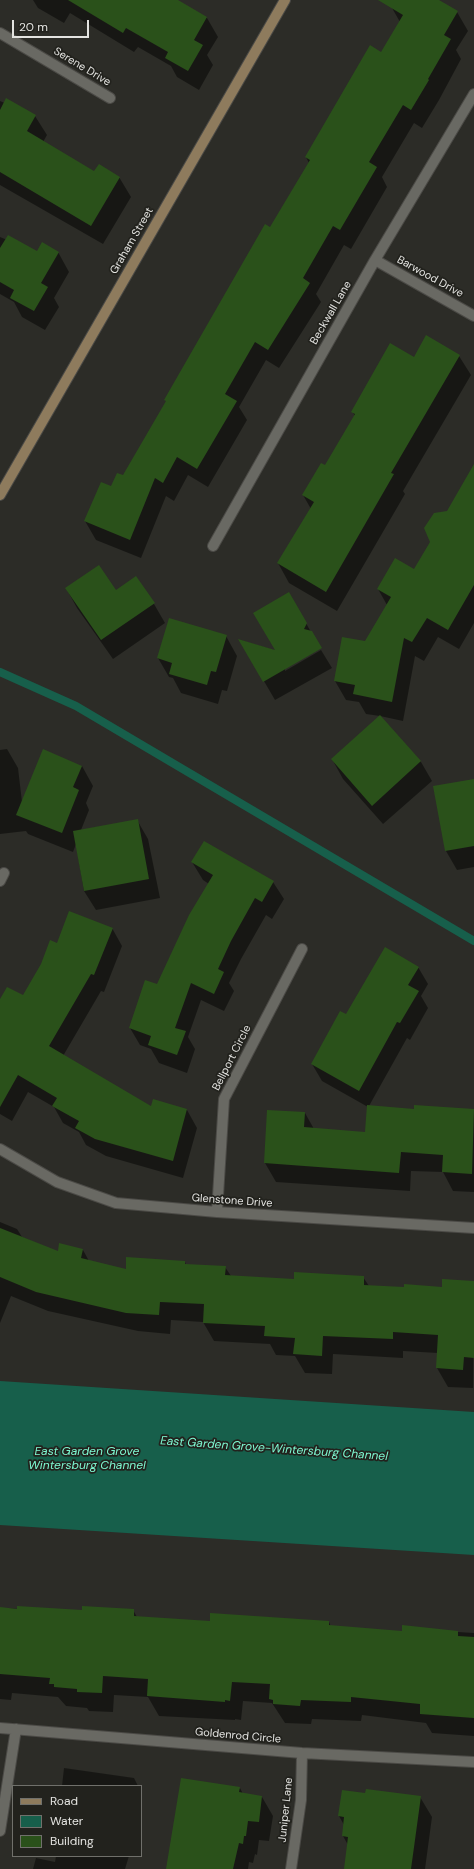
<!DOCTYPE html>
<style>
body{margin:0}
#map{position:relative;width:474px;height:1869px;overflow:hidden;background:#2c2c27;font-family:"DM Sans",sans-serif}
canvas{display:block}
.legend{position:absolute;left:12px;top:1785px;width:130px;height:72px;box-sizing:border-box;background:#22221d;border:1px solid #70706b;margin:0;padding:5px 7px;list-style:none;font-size:12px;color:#e4e4e1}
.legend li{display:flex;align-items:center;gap:8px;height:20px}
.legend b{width:20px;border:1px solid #70706b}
.scale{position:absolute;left:12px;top:20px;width:77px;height:18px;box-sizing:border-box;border:2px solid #e4e4e1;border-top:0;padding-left:5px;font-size:12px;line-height:14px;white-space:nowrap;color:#e4e4e1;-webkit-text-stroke:3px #22221d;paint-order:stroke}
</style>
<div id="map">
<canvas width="474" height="1869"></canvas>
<ul class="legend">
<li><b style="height:5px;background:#8e7b5d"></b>Road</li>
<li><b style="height:11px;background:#175f4b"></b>Water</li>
<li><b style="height:11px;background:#2a511a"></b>Building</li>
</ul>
<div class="scale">20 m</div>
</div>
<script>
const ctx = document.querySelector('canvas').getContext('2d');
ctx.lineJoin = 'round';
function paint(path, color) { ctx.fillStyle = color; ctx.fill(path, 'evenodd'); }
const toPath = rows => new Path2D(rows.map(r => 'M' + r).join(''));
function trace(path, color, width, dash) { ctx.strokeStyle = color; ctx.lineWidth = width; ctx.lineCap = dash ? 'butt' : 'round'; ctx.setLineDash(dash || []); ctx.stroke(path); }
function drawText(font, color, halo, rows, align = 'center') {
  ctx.font = font + ' "DM Sans",sans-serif'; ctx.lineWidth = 3.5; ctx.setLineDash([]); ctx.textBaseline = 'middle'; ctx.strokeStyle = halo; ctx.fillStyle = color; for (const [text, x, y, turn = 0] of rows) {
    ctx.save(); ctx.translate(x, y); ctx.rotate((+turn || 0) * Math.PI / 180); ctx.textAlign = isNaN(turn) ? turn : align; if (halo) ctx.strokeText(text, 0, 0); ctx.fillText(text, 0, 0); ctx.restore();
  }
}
const water = toPath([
 [0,1381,474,1412,474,1555,0,1525]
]);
const shadow = toPath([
 [33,0,176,0,207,18,218,37,207,55,213,65,199,90,177,77,171,66,138,47,134,52,70,13,64,23,38,8],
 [396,0,437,0,457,12,468,31,456,50,461,59,439,100,422,128,414,123,382,177,387,187,351,249,344,245,316,294,321,302,279,368,266,360,239,407,247,420,208,487,188,475,174,501,166,496,141,558,96,540,85,521,112,488,124,476,309,163,306,157,381,53,400,22,392,8],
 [0,101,35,116,47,135,43,142,95,172,119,177,131,197,103,244,0,185],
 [0,237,37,252,58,252,69,272,54,298,59,307,45,330,22,317,14,302,0,294],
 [427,337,459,356,471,375,403,491,405,494,337,611,289,583,278,563,311,509,303,495,326,467,355,417,353,412,414,358],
 [474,466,474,623,459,649,438,637,424,661,415,656,403,721,380,716,421,762,432,781,383,824,343,779,332,759,380,716,366,714,359,702,346,700,335,681,366,642,387,605,378,589,415,570],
 [66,588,154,604,165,623,113,659,77,608],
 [289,593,320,648,285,668,285,671,321,650,332,668,275,700,240,640,277,651],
 [226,636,237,656,227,691,222,690,218,704,181,693,173,678,169,677,158,658],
 [7,749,18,768,22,802,82,766,93,786,86,803,89,810,81,830,137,820,148,839,160,898,96,910,84,891,76,844,73,852,28,834,26,831,0,834,0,750],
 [474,783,474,867,457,870,446,851],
 [192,862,273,882,284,899,272,919,266,915,241,959,229,983,234,991,224,1011,201,1000,188,1037,195,1049,187,1073,159,1063,151,1049,140,1045,130,1028,158,985,209,884,203,880],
 [112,928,122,946,104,992,101,991,63,1056,152,1107,153,1101,187,1110,197,1128,183,1178,106,1156,86,1145,79,1132,63,1123,54,1107,28,1092,12,1121,0,1114,0,1001,23,997,58,944],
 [418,967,428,984,421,996,428,1008,410,1040,407,1038,369,1106,414,1110,415,1107,474,1110,474,1192,453,1191,443,1172,411,1171,410,1191,276,1182,265,1163,305,1113,314,1129,366,1133,368,1107,322,1081,312,1064,346,1016],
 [0,1222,17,1229,22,1237,58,1252,83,1250,89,1261,127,1270,185,1262,186,1265,225,1267,231,1276,295,1280,363,1277,369,1286,404,1288,442,1288,474,1284,473,1388,448,1387,437,1368,438,1353,403,1351,403,1358,333,1354,332,1374,305,1373,295,1356,276,1355,270,1344,214,1341,203,1322,171,1320,170,1334,138,1331,48,1311,11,1296,0,1323],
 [0,1608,83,1612,133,1610,137,1617,211,1622,329,1622,331,1627,403,1632,427,1630,474,1633,474,1736,432,1733,426,1723,362,1715,361,1721,312,1719,311,1724,285,1723,272,1703,243,1701,241,1720,235,1719,235,1720,159,1716,148,1697,114,1695,113,1712,89,1711,87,1708,66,1706,58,1697,12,1693,11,1700,0,1699],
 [64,1768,134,1778,138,1786,62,1786],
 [240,1788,243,1794,262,1797,273,1816,269,1841,259,1840,257,1855,255,1854,253,1863,249,1862,248,1869,167,1869],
 [420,1797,432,1817,425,1869,345,1869,348,1845,343,1836,344,1825,339,1816],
 [56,1856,129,1856,125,1869,33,1869,36,1858,55,1862]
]);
const stream = toPath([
 [0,672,76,706,474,941]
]);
const building = toPath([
 [68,0,178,0,207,17,194,40,203,45,188,71,165,58,168,52,126,28,123,33],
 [378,0,439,0,458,11,444,35,451,39,428,79,429,80,411,110,403,105,369,162,377,167,340,230,333,226,303,278,310,283,268,350,255,342,225,394,237,401,197,469,177,457,163,483,155,478,130,540,84,521,101,482,111,486,117,473,123,475,166,401,164,400,265,224,270,227,310,160,305,157,370,45,381,52,403,15],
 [6,98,36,115,27,131,94,171,99,164,120,177,91,226,0,172,0,110],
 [8,235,37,251,42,242,59,252,41,283,48,287,34,311,10,298,14,290,0,282,0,248],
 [426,335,460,355,391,473,394,474,326,592,277,563,314,502,302,495,321,463,325,465,355,414,351,412,390,343,414,357],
 [474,464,474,585,448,630,427,618,412,642,404,638,392,702,353,694,355,685,334,681,342,637,365,641,391,597,377,589,395,558,414,569,430,542,424,528,434,513,447,511],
 [99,565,116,590,136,576,155,603,101,640,65,588],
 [289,592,307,623,304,629,312,631,322,648,263,682,238,639,275,650,253,613],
 [169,618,227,635,216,672,211,671,207,685,169,674,172,663,157,658],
 [380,715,421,761,372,806,331,759],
 [43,749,82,766,73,787,79,790,62,833,16,815],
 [474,779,474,846,445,851,433,786],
 [138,819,149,879,84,891,73,831],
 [204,841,274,881,262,902,255,898,231,941,218,969,224,972,214,994,191,983,175,1028,186,1031,177,1055,148,1045,151,1036,129,1028,145,980,157,984,189,915,213,875,191,862],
 [69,911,113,928,94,975,91,974,49,1046,151,1106,153,1099,187,1109,173,1161,95,1139,75,1128,79,1121,52,1106,57,1098,18,1075,0,1107,0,999,7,987,23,995,41,964,50,940,57,943],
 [385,947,419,967,408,985,419,991,400,1023,397,1022,359,1091,311,1064,340,1011,346,1014],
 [367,1105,414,1109,414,1105,474,1109,472,1174,442,1172,443,1155,401,1152,399,1173,264,1163,267,1110,305,1112,304,1127,365,1132],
 [0,1228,58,1251,59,1243,83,1249,81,1258,126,1269,126,1257,185,1261,185,1264,226,1266,225,1275,294,1279,294,1272,364,1276,364,1285,404,1287,404,1284,442,1287,442,1279,474,1281,474,1358,464,1357,463,1370,436,1368,438,1335,393,1332,393,1339,323,1336,322,1356,293,1354,295,1338,264,1336,265,1326,203,1323,204,1304,160,1302,159,1315,126,1313,36,1292,0,1277],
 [17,1606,82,1610,82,1606,134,1609,134,1616,210,1621,210,1613,329,1621,329,1625,402,1631,402,1625,458,1631,458,1636,474,1637,474,1718,420,1714,420,1704,351,1697,351,1702,301,1700,300,1706,273,1704,273,1700,269,1699,270,1684,232,1682,230,1701,225,1700,225,1702,147,1696,148,1679,103,1676,102,1693,77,1692,77,1689,54,1687,54,1684,49,1684,50,1678,0,1674,0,1607,17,1609],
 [181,1778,240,1787,239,1792,262,1796,259,1822,248,1821,246,1836,244,1836,243,1844,239,1843,233,1869,166,1869],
 [366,1789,421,1796,411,1869,344,1869,348,1837,342,1836,344,1817,338,1816,342,1790,365,1793]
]);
const street = toPath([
 [0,33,110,98],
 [375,260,474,316],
 [213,546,375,260,474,94],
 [0,881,4,873],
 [0,1149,57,1182,116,1203,217,1212,474,1228],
 [217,1212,224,1099,302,949],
 [0,1728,302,1753,474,1762],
 [0,1831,16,1729],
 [291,1869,301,1800,302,1753]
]);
const secondary = toPath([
 [0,495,285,0]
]);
const streetNames = [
 ["Serene Drive",82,67,31],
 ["Graham Street",132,241,-60],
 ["Barwood Drive",430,277,29],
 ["Beckwall Lane",331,313,-60],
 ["Bellport Circle",232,1058,-63],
 ["Glenstone Drive",232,1201,4],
 ["Goldenrod Circle",238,1736,5],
 ["Juniper Lane",286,1810,-84]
];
const waterNames = [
 ["East Garden Grove-Wintersburg Channel",274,1449,4],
 ["East Garden Grove",87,1452],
 ["Wintersburg Channel",87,1466]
];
paint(water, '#175f4b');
paint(shadow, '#0007');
trace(stream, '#175f4b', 8);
paint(building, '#2a511a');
trace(street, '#4b4a46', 12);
trace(secondary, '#4b4a46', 12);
trace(street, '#696963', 10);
trace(secondary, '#8e7b5d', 10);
drawText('11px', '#e4e4e1', '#22221d', streetNames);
drawText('italic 12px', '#7ef9d2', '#22221d', waterNames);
</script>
